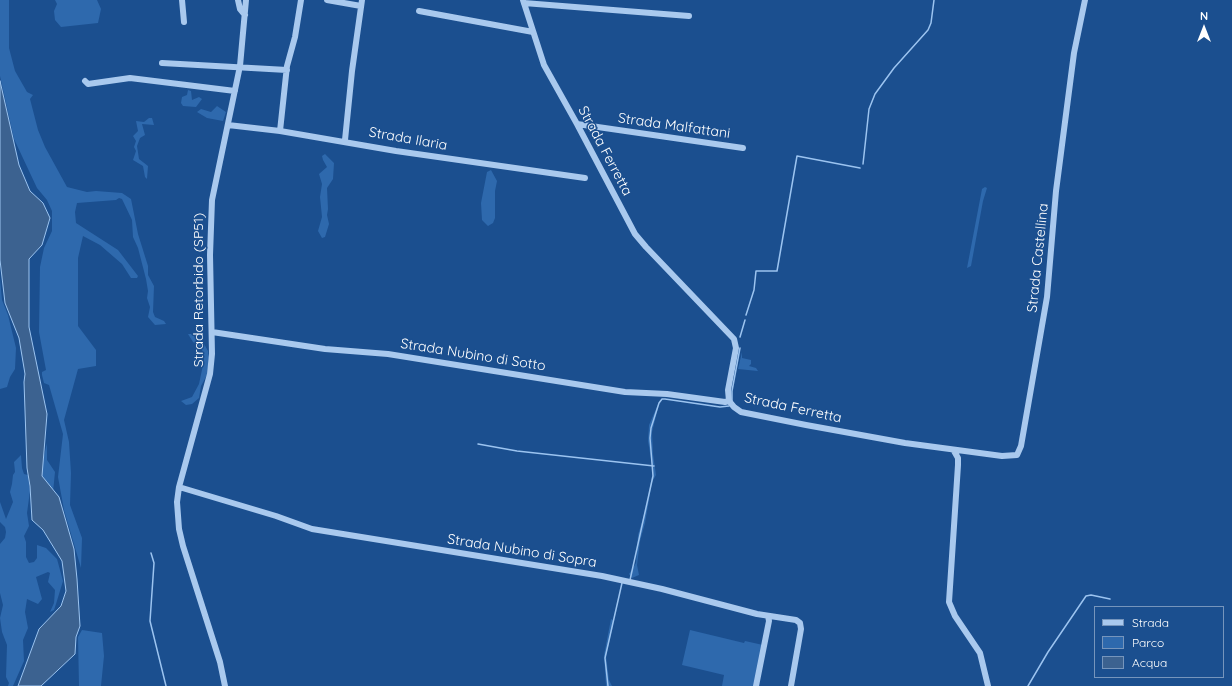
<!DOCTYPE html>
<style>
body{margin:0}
#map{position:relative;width:1232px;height:686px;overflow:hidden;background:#1b4f8f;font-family:Quicksand,sans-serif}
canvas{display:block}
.legend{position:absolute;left:1094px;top:606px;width:130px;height:72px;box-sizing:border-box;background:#1b4f8f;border:1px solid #7695bc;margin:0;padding:5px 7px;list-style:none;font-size:12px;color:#fff}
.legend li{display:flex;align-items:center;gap:8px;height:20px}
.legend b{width:20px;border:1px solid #7695bc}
.north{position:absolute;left:1184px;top:8px;width:40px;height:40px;-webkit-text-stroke:3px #1b4f8f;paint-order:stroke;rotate:0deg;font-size:11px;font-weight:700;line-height:16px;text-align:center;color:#fff}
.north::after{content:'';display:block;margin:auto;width:14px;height:18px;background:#fff;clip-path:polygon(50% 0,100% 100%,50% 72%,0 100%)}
</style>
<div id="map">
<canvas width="1232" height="686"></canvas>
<ul class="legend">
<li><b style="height:5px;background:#a9c9ee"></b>Strada</li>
<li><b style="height:11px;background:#2e69ad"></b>Parco</li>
<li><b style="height:11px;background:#3c6290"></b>Acqua</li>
</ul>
<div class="north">N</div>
</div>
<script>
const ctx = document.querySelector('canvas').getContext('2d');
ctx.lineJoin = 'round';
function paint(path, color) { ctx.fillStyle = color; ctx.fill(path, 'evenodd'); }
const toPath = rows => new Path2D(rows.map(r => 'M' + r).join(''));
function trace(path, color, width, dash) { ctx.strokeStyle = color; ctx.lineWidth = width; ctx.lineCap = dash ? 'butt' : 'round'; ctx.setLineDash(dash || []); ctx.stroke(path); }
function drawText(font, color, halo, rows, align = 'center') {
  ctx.font = font + ' Quicksand,sans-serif'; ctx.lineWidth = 3; ctx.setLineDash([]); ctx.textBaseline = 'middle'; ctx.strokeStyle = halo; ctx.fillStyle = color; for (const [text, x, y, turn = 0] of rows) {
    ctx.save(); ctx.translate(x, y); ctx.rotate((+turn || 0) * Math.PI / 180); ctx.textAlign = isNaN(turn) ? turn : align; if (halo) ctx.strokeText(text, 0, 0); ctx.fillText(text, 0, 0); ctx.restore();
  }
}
const green = toPath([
 [0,0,9,0,9,48,15,71,27,92,33,95,30,99,38,130,45,147,67,187,87,192,96,191,122,193,131,199,138,234,148,266,148,275,154,286,153,312,155,317,164,321,166,324,155,325,148,317,150,307,147,298,148,291,146,279,138,248,133,237,132,220,122,199,119,198,116,200,77,203,75,212,76,223,118,250,138,276,137,278,131,278,122,264,100,245,83,236,78,258,78,326,96,350,96,366,78,369,64,420,69,442,71,473,70,505,82,538,81,568,64,510,58,477,63,434,49,385,44,383,42,375,42,372,46,370,39,332,40,267,44,248,52,231,52,211,47,200,37,188,14,139,0,76],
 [55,0,97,0,101,9,98,23,61,27,55,20,54,11,57,4],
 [188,90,191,91,192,100,199,97,202,99,196,107,183,106,181,103,182,97,187,95],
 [217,106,226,112,223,121,207,118,197,112,201,109,211,112],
 [149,118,152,118,154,125,142,124,145,135,140,138,137,146,139,159,148,166,147,179,145,177,143,166,133,160,136,151,134,147,136,141,133,136,138,131,136,121,144,122],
 [325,154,334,163,333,179,327,188,328,209,327,215,329,224,325,237,322,238,318,231,322,217,320,197,322,184,319,174,327,167,323,160,322,156],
 [491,170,497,181,495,191,495,218,493,223,488,226,482,220,481,203,487,172],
 [985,187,987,188,983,201,971,266,967,268,982,189],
 [0,278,2,300,8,315,16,348,15,369,10,377,7,387,0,389],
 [188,334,191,334,204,344,208,351,209,357,207,375,201,386,199,398,192,404,186,405,181,401,192,397,199,384,204,360,204,354,201,348,193,342],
 [742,352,742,358,751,360,751,364,749,366,756,368,758,371,738,369],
 [660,400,652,432,653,454,656,475,652,482,645,523,640,541,637,565,639,575,632,578,629,574,636,563,638,535,646,508,653,471,648,441,649,425],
 [47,443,47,460,55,472,53,492,41,491,41,469],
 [21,455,22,468,24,474,28,475,30,491,27,513,29,526,24,536,26,542,26,557,29,563,34,562,37,558,37,545,46,548,57,559,63,581,56,604,54,610,50,612,54,603,55,590,48,582,50,573,48,572,36,577,42,599,38,604,27,599,25,612,28,628,23,640,24,661,13,686,8,686,9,683,6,677,7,645,2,632,0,618,3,605,0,593,0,544,5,538,6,532,5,527,0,522,0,502,6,519,13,502,10,492,12,484,13,475,15,472,14,462],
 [611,619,613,620,613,625,606,656,609,680,612,686,606,686,604,655],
 [82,630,102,633,104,656,101,686,79,686,78,637],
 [690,630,744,643,745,641,763,645,755,686,722,686,724,675,682,665]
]);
const water = toPath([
 [0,81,19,165,30,191,43,203,50,218,42,245,29,259,29,327,47,414,42,476,59,497,74,549,77,579,80,626,76,637,75,654,41,686,18,686,39,629,61,606,66,591,62,561,43,530,32,520,30,486,27,468,24,382,25,374,19,338,5,303,0,260,0,81]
]);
const stream = toPath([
 [863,164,869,109,875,94,894,68,928,30,931,23,934,0],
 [746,315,754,290,756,271,777,271,797,156,860,168],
 [740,337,745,320],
 [732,401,732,391,740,348],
 [478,444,517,451,654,466],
 [151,553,154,563,150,621,166,686],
 [630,580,653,476,650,438,651,428,659,403,662,399,665,399,720,407,729,406],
 [608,686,605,658,622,583],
 [1028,686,1048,652,1086,596,1091,595,1110,599]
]);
const minor = toPath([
 [182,0,184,22],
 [238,0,240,9,245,15],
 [327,0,361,6],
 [523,0,544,65,577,124,635,234,646,247,734,339,736,348,728,390,729,401,734,407,741,412,806,425,905,443,1002,456,1017,455,1021,446,1047,297,1056,191,1074,53,1085,0],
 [524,3,689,16],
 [419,11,533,32],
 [162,63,287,70],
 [85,81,88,84,130,78,235,91],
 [577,124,743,148],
 [228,125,280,131,396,151,585,178],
 [280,131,287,66,295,37,301,0],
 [345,140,352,71,362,0],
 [212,332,325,349,388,354,625,392,667,394,725,402,729,401],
 [954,451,958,458,958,465,949,602,955,616,980,653,988,686],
 [179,487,276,516,312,529,602,576,662,589,757,614,796,620,800,623,801,629,791,686],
 [225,686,220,662,183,546,179,529,177,502,179,487,210,374,212,354,210,255,212,200,240,66,246,0],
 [756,686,769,621,768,616]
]);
const streetNames = [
 ["Strada Malfattani",674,126,8],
 ["Strada Ilaria",408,139,10],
 ["Strada Ferretta",605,151,62],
 ["Strada Castellina",1038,258,-84],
 ["Strada Retorbido (SP51)",199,290,-90],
 ["Strada Nubino di Sotto",473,355,9],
 ["Strada Ferretta",793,408,12],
 ["Strada Nubino di Sopra",522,551,9]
];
paint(green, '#2e69ad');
paint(water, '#3c6290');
trace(water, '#9cc4f0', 1);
trace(stream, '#9cc4f0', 1.5);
trace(minor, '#a9c9ee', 6);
drawText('14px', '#fff', '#1b4f8f', streetNames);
</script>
